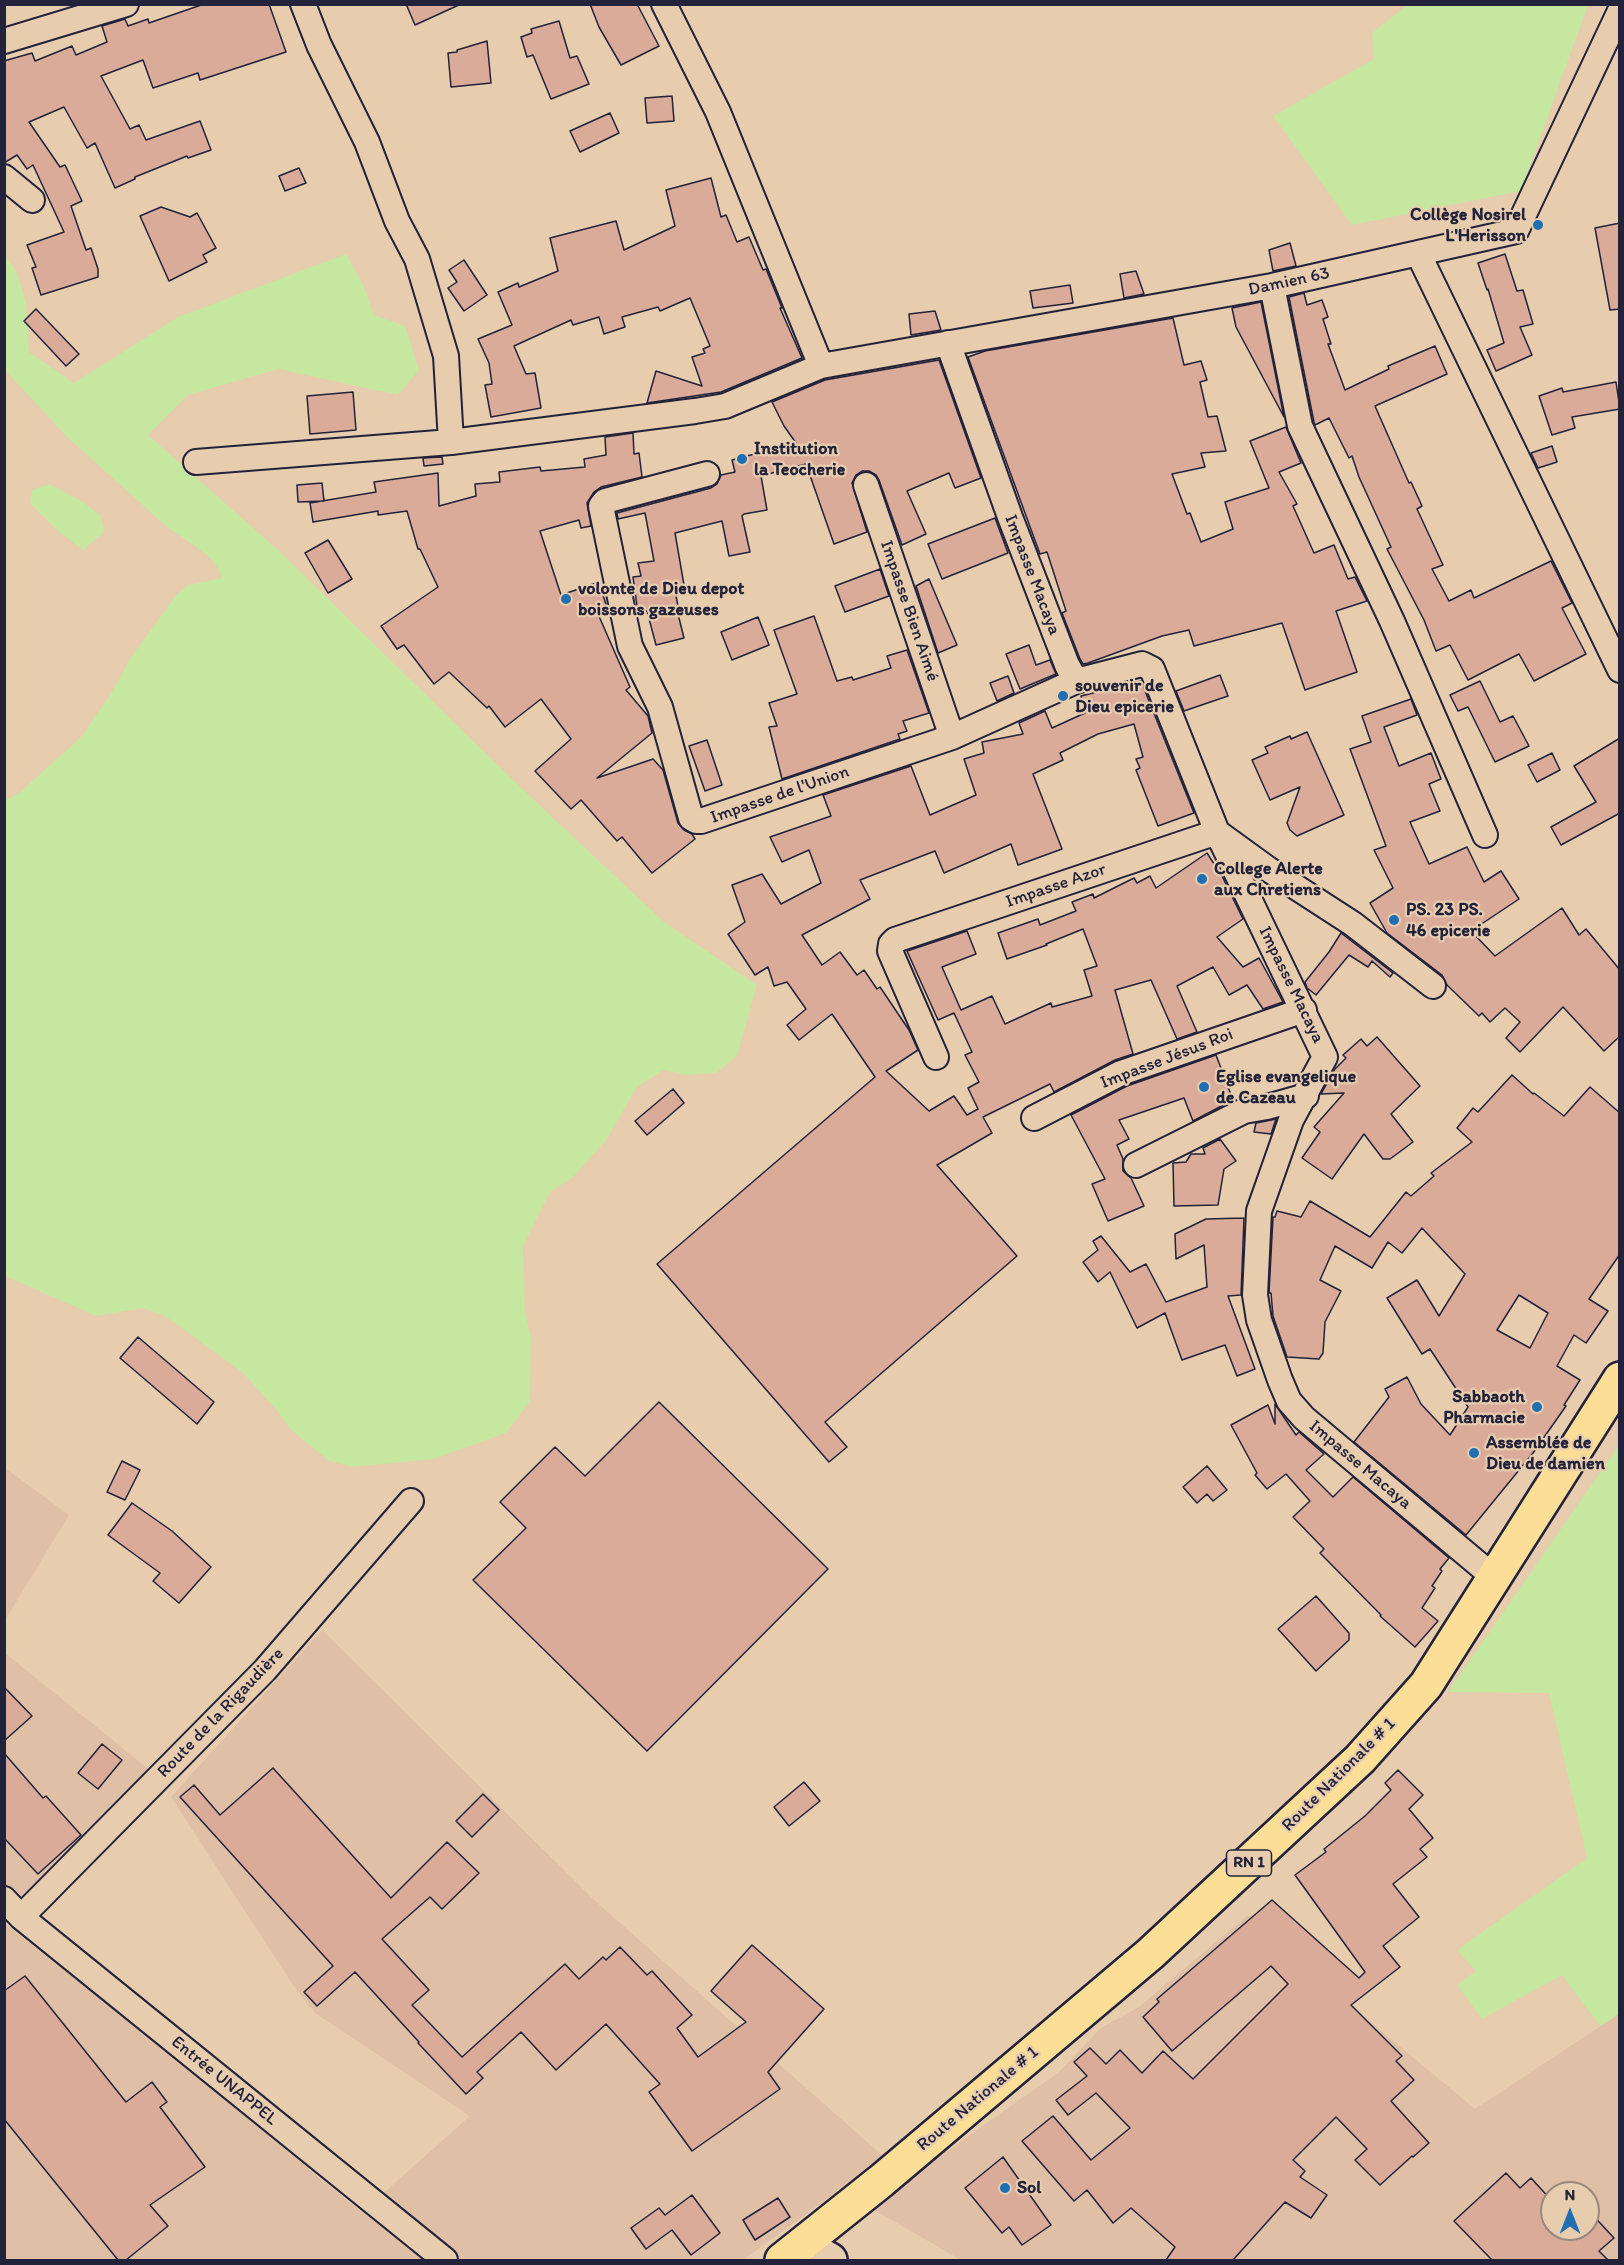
<!DOCTYPE html>
<meta charset="utf-8">
<style>
body{margin:0}
#map{position:relative;width:1624px;height:2265px;overflow:hidden;background:#e7ccae;font-family:Itim,sans-serif}
canvas{display:block}
.frame{position:absolute;inset:0;border:6px solid #22223b;pointer-events:none}
.north{position:absolute;left:1540px;top:2181px;width:60px;height:60px;box-sizing:border-box;background:#e7ccae;border:2px solid #988880;border-radius:50%;rotate:0deg;font-size:16px;font-weight:700;line-height:24px;text-align:center;color:#22223b}
.north::after{content:'';display:block;margin:auto;width:21px;height:27px;background:#1f6fb2;clip-path:polygon(50% 0,100% 100%,50% 72%,0 100%)}
</style>
<div id="map">
<canvas width="1624" height="2265"></canvas>
<div class="frame"></div>
<div class="north">N</div>
</div>
<script>
const ctx = document.querySelector('canvas').getContext('2d');
ctx.lineJoin = 'round';
function paint(path, color) { ctx.fillStyle = color; ctx.fill(path, 'evenodd'); }
const toPath = rows => new Path2D(rows.map(r => 'M' + r).join(''));
function trace(path, color, width, dash) { ctx.strokeStyle = color; ctx.lineWidth = width; ctx.lineCap = dash ? 'butt' : 'round'; ctx.setLineDash(dash || []); ctx.stroke(path); }
function drawText(font, color, halo, rows, align = 'center') {
  ctx.font = font + ' Itim,sans-serif'; ctx.lineWidth = 4.5; ctx.setLineDash([]); ctx.textBaseline = 'middle'; ctx.strokeStyle = halo; ctx.fillStyle = color; for (const [text, x, y, turn = 0] of rows) {
    ctx.save(); ctx.translate(x, y); ctx.rotate((+turn || 0) * Math.PI / 180); ctx.textAlign = isNaN(turn) ? turn : align; if (halo) ctx.strokeText(text, 0, 0); ctx.fillText(text, 0, 0); ctx.restore();
  }
}
const built = toPath([
 [5,1468,69,1515,5,1620],
 [322,1630,594,1900,884,2157,743,2260,5,2260,4,1923,147,2035,355,2207,387,2190,470,2116,315,2013,293,1985,171,1797],
 [5,1653,152,1772,5,1920],
 [1248,1915,1368,2020,1475,2109,1619,2014,1619,2260,961,2260,871,2208,981,2127,1058,2073,1101,2028,1139,2007],
 [1552,2193,1588,2193,1588,2229,1552,2229]
]);
const green = toPath([
 [1409,4,1588,5,1521,191,1352,225,1273,116,1374,59,1372,33],
 [346,254,363,284,374,315,405,326,419,370,398,395,278,369,188,395,148,435,278,550,516,783,664,922,757,985,737,1056,716,1073,686,1075,663,1070,636,1088,607,1139,572,1178,550,1192,523,1246,525,1312,531,1337,530,1401,506,1433,434,1459,353,1467,329,1461,290,1429,275,1408,242,1372,165,1316,143,1308,96,1316,5,1276,5,800,19,793,82,736,112,692,129,660,177,594,188,585,222,578,217,566,206,554,167,527,66,436,5,370,5,256,17,272,26,302,29,352,74,383,178,317],
 [50,484,83,502,100,515,105,531,83,550,57,530,30,503,32,490],
 [1619,1445,1619,2014,1600,2026,1562,1975,1482,2019,1457,1985,1476,1971,1457,1950,1587,1858,1549,1693,1448,1692]
]);
const building = toPath([
 [204,4,269,4,286,52,200,80,198,73,153,88,143,60,101,76,130,129,139,125,146,140,200,121,211,150,188,158,187,156,135,177,135,179,115,188,95,143,87,148,64,107,29,122,60,167,65,165,82,201,71,206,86,250,91,248,98,269,98,277,41,295,32,268,36,267,27,245,64,232,33,165,27,169,17,155,4,163,4,61,32,53,35,61,72,46,76,55,107,42,102,26,125,19,128,26,148,19,149,23,204,4],
 [406,4,461,4,415,25,406,4],
 [590,4,637,4,659,46,621,65,599,27,590,4],
 [559,21,570,58,577,56,589,84,551,99,533,55,527,57,521,37,532,33,531,29,559,21],
 [487,41,491,83,451,87,448,53,457,52,457,50,487,41],
 [672,96,674,121,647,123,645,98,672,96],
 [610,113,619,133,580,152,570,131,610,113],
 [299,168,306,183,285,191,279,176,299,168],
 [711,178,721,217,726,215,737,242,749,237,763,270,766,269,782,308,780,308,802,358,721,392,647,403,656,371,702,386,692,357,705,353,703,349,710,346,690,298,660,311,658,307,622,317,625,327,604,334,599,317,573,325,571,320,514,346,526,374,535,373,541,408,491,417,485,385,492,384,489,363,478,339,512,325,498,292,518,283,519,287,558,271,550,238,616,221,624,250,675,226,666,190,711,178],
 [161,207,190,217,197,213,216,248,203,255,207,262,169,281,140,216,161,207],
 [1620,223,1620,309,1610,310,1595,228,1620,223],
 [1290,243,1296,266,1273,271,1269,250,1290,243],
 [1505,254,1517,291,1523,290,1533,324,1520,327,1532,355,1496,371,1487,350,1504,343,1488,289,1487,290,1478,263,1505,254],
 [464,260,487,295,464,311,448,288,457,282,449,270,464,260],
 [1136,271,1144,294,1124,298,1120,274,1136,271],
 [1070,285,1073,303,1033,308,1030,291,1070,285],
 [1304,293,1307,305,1322,300,1328,317,1323,319,1331,344,1328,344,1345,390,1389,369,1388,366,1435,346,1447,374,1375,406,1409,483,1411,482,1422,506,1417,509,1443,565,1432,569,1449,601,1471,590,1474,598,1551,561,1572,603,1562,608,1586,654,1534,681,1519,654,1468,680,1450,645,1436,651,1424,620,1387,549,1391,547,1359,477,1352,456,1349,458,1329,418,1315,425,1314,422,1289,297,1304,293],
 [1261,302,1284,417,1236,327,1232,308,1261,302],
 [36,309,79,354,66,366,24,321,36,309],
 [935,311,941,330,911,335,909,314,935,311],
 [1173,318,1184,365,1201,361,1207,380,1200,382,1208,417,1217,416,1226,451,1201,453,1205,467,1172,474,1187,514,1190,513,1201,542,1233,529,1225,502,1269,488,1250,441,1286,427,1301,463,1279,472,1297,504,1293,506,1314,553,1334,545,1348,579,1355,577,1367,601,1336,611,1357,672,1305,690,1282,623,1194,646,1189,630,1162,636,1088,663,1083,664,1080,659,1062,613,1066,611,1047,552,1040,554,968,357,985,351,1173,318],
 [939,360,981,478,955,488,949,473,907,491,926,534,902,545,879,480,876,475,869,471,862,471,856,475,852,483,867,532,834,544,806,464,761,476,767,510,744,514,742,516,750,552,729,556,722,521,675,533,684,585,674,586,678,606,676,606,684,638,656,645,647,611,638,613,633,577,641,576,638,563,654,561,645,513,618,519,617,513,711,488,717,484,721,475,735,472,732,460,796,443,784,426,772,402,825,380,939,360],
 [1616,382,1620,409,1572,417,1575,428,1552,435,1539,396,1562,388,1563,392,1616,382],
 [353,392,356,430,310,434,307,396,353,392],
 [633,433,634,454,639,453,642,477,601,487,594,492,587,503,591,526,581,528,579,520,540,531,561,595,599,582,608,611,598,614,630,687,626,690,648,716,652,733,597,778,653,759,663,770,678,823,684,830,692,834,695,839,652,873,622,837,617,841,581,800,571,809,535,771,571,739,541,699,505,727,489,706,487,708,449,672,434,684,404,645,397,649,381,626,438,587,420,549,418,549,407,511,378,515,378,511,313,522,310,503,376,492,374,482,438,473,439,506,476,496,475,484,500,482,499,472,540,467,541,471,585,467,584,459,606,455,605,437,633,433],
 [1552,446,1557,462,1538,468,1531,453,1552,446],
 [442,457,443,464,424,466,423,458,442,457],
 [322,483,324,501,298,502,297,485,322,483],
 [995,518,1008,553,942,579,928,544,995,518],
 [328,540,352,579,328,593,305,553,328,540],
 [880,569,889,596,845,612,835,586,880,569],
 [929,579,957,645,938,653,916,586,929,579],
 [814,616,837,681,852,677,853,680,891,668,887,656,907,650,929,713,903,721,907,731,898,734,900,739,782,779,769,727,777,726,769,703,797,694,774,630,814,616],
 [758,617,769,645,732,660,721,632,758,617],
 [1029,645,1036,665,1050,660,1056,674,1020,689,1006,654,1029,645],
 [1220,675,1228,696,1184,711,1176,691,1220,675],
 [1008,676,1014,693,997,701,990,683,1008,676],
 [1141,681,1194,813,1158,826,1136,770,1140,768,1136,759,1143,757,1134,724,1098,734,1060,753,1063,760,1033,774,1062,849,1018,865,1011,844,944,873,935,851,860,880,870,899,802,935,822,965,840,952,857,975,864,970,877,989,880,987,909,1030,918,1050,886,1071,929,1111,954,1096,967,1115,978,1109,968,1088,979,1082,965,1055,972,1052,954,1013,938,1020,907,951,967,931,976,954,942,967,961,1010,992,996,1005,1024,1051,1003,1052,1007,1092,996,1084,970,1097,966,1083,929,1046,944,1047,945,1007,959,998,933,1038,919,1040,925,1076,911,1072,902,1093,894,1094,898,1134,878,1137,883,1150,876,1156,888,1207,853,1222,876,1243,919,1217,937,1243,967,1259,958,1283,1002,1263,1009,1247,985,1229,995,1213,967,1177,986,1197,1032,1177,1039,1151,980,1115,990,1133,1054,1115,1060,1054,1092,1050,1084,983,1117,992,1133,937,1165,1017,1256,825,1422,847,1447,829,1462,657,1264,875,1077,832,1014,799,1040,787,1025,806,1009,787,982,774,986,768,967,755,975,728,934,745,922,732,885,762,874,781,904,821,883,809,850,782,862,770,837,831,816,823,795,911,766,930,815,976,795,964,759,984,753,982,742,1023,734,1019,723,1045,711,1052,728,1085,713,1081,696,1141,681],
 [1480,681,1500,722,1513,716,1529,746,1495,762,1468,707,1458,711,1450,695,1480,681],
 [1411,699,1417,715,1384,727,1399,766,1431,753,1441,779,1429,784,1440,811,1410,822,1429,864,1467,847,1484,882,1501,871,1519,899,1471,931,1495,956,1562,908,1579,935,1586,929,1620,970,1620,1036,1604,1051,1563,1007,1520,1052,1506,1038,1520,1022,1505,1008,1490,1022,1482,1013,1479,1016,1447,985,1442,975,1387,933,1370,903,1393,888,1374,850,1386,846,1350,749,1371,742,1362,716,1411,699],
 [1307,732,1344,815,1297,836,1290,830,1287,823,1300,787,1270,800,1252,760,1268,753,1265,747,1290,736,1291,739,1307,732],
 [1620,738,1620,813,1561,845,1551,827,1596,802,1574,766,1620,738],
 [707,740,722,785,705,791,689,746,707,740],
 [1552,753,1560,770,1537,782,1528,765,1552,753],
 [1341,933,1393,973,1390,977,1372,961,1368,967,1349,955,1316,995,1307,988,1305,982,1329,952,1341,933],
 [1377,1037,1420,1086,1391,1114,1413,1142,1390,1159,1383,1159,1364,1134,1332,1179,1302,1158,1320,1132,1314,1127,1344,1093,1321,1094,1335,1069,1346,1058,1343,1055,1361,1039,1367,1046,1377,1037],
 [1216,1055,1233,1100,1193,1121,1184,1098,1119,1120,1129,1139,1117,1145,1123,1159,1123,1171,1131,1178,1144,1206,1108,1221,1092,1184,1105,1179,1071,1115,1127,1086,1216,1055],
 [1512,1075,1533,1094,1534,1093,1564,1116,1590,1087,1620,1113,1620,1254,1589,1299,1608,1311,1586,1343,1574,1335,1557,1366,1580,1380,1564,1405,1566,1406,1533,1453,1466,1535,1354,1442,1389,1397,1385,1389,1407,1377,1421,1404,1450,1435,1468,1407,1430,1349,1422,1354,1387,1298,1417,1280,1439,1316,1465,1274,1422,1228,1402,1253,1388,1242,1372,1268,1335,1246,1320,1280,1341,1291,1325,1322,1323,1353,1319,1359,1287,1357,1273,1316,1271,1293,1269,1293,1273,1217,1275,1217,1277,1211,1301,1217,1310,1201,1370,1237,1406,1192,1411,1196,1434,1176,1431,1173,1472,1142,1457,1128,1473,1108,1478,1112,1512,1075],
 [1519,1295,1548,1313,1530,1348,1497,1330,1519,1295],
 [673,1089,684,1103,647,1135,635,1121,673,1089],
 [1276,1119,1271,1134,1254,1132,1256,1123,1276,1119],
 [1220,1139,1236,1161,1224,1169,1218,1205,1174,1206,1173,1163,1186,1162,1191,1154,1205,1154,1203,1148,1220,1139],
 [1244,1218,1241,1295,1228,1296,1255,1369,1237,1376,1225,1345,1182,1360,1165,1313,1137,1328,1110,1272,1098,1282,1083,1262,1098,1250,1093,1241,1101,1236,1130,1272,1146,1264,1166,1302,1207,1287,1204,1245,1176,1259,1175,1234,1206,1219,1244,1218],
 [138,1337,214,1402,197,1424,120,1358,138,1337],
 [659,1402,828,1569,647,1751,473,1580,526,1528,500,1502,555,1447,585,1476,659,1402],
 [1275,1404,1296,1435,1299,1432,1324,1454,1306,1470,1333,1497,1353,1477,1449,1558,1440,1569,1442,1571,1432,1586,1435,1588,1422,1608,1438,1621,1415,1647,1380,1616,1381,1615,1320,1553,1324,1549,1293,1517,1310,1501,1286,1474,1267,1489,1255,1475,1257,1473,1231,1425,1268,1405,1275,1424,1275,1404],
 [122,1461,140,1470,125,1500,107,1492,122,1461],
 [1207,1466,1227,1490,1213,1501,1207,1494,1197,1503,1183,1487,1207,1466],
 [132,1503,172,1531,211,1567,179,1603,153,1581,160,1573,108,1535,132,1503],
 [1316,1596,1349,1633,1349,1640,1316,1671,1278,1629,1316,1596],
 [4,1687,32,1716,4,1741,4,1687],
 [102,1744,122,1760,98,1789,78,1773,102,1744],
 [4,1753,43,1798,46,1796,81,1835,38,1874,4,1838,4,1753],
 [273,1768,391,1898,447,1842,479,1873,442,1909,430,1897,382,1939,429,1990,412,2005,462,2057,565,1964,579,1979,603,1957,606,1960,620,1947,647,1975,652,1971,692,2015,677,2028,698,2057,746,2022,711,1991,752,1945,824,2009,768,2072,780,2089,692,2151,649,2092,660,2084,606,2024,556,2070,521,2032,477,2072,483,2078,466,2094,418,2043,419,2042,355,1972,317,2006,304,1992,333,1966,180,1797,194,1785,220,1815,273,1768],
 [1398,1770,1423,1795,1409,1809,1433,1838,1420,1849,1427,1857,1393,1884,1419,1917,1383,1946,1400,1967,1351,2005,1402,2056,1396,2061,1414,2080,1391,2101,1429,2143,1413,2157,1412,2156,1380,2185,1355,2160,1367,2149,1336,2117,1293,2160,1305,2171,1300,2177,1327,2195,1311,2218,1285,2202,1233,2260,1166,2260,1175,2247,1131,2208,1113,2223,1087,2190,1074,2201,1022,2141,1053,2116,1091,2160,1130,2128,1096,2093,1068,2115,1056,2100,1087,2076,1074,2062,1090,2048,1106,2064,1120,2050,1142,2073,1163,2051,1193,2079,1288,1984,1271,1966,1172,2051,1143,2017,1159,2002,1157,1999,1272,1900,1359,1978,1365,1972,1295,1875,1326,1852,1324,1849,1365,1816,1391,1790,1385,1783,1398,1770],
 [804,1782,820,1801,789,1826,774,1807,804,1782],
 [483,1794,499,1810,472,1837,456,1821,483,1794],
 [25,1976,126,2102,152,2082,167,2102,160,2107,205,2167,150,2205,168,2226,126,2260,118,2260,4,2119,4,1991,25,1976],
 [1003,2157,1051,2225,1022,2245,1009,2227,1002,2233,965,2188,1003,2157],
 [1506,2173,1520,2188,1531,2178,1552,2201,1552,2229,1588,2229,1588,2210,1614,2238,1599,2251,1608,2260,1492,2260,1454,2221,1506,2173],
 [692,2195,720,2233,691,2255,672,2230,646,2249,631,2228,659,2208,665,2215,692,2195],
 [778,2198,790,2217,755,2240,743,2220,778,2198]
]);
const minor = toPath([
 [303,4,319,45,367,142,397,221,417,259,446,356,451,442],
 [664,4,718,112,821,366],
 [4,41,126,4],
 [4,177,32,200],
 [1418,253,1620,670],
 [1272,286,1300,426,1392,621,1485,835],
 [948,343,1010,517,1067,665,1076,681,1142,664,1152,669,1217,832,1325,1057,1291,1120,1259,1211,1255,1295,1259,1320,1280,1380,1289,1401,1304,1418,1495,1578],
 [196,462,451,442,695,411,725,406,821,366,1272,286,1516,231,1620,11],
 [707,474,605,501,601,506,630,646,660,707,691,818,696,821,701,821,952,737,1076,681],
 [866,485,952,737],
 [936,1057,890,951,891,944,895,940,1217,832,1268,869,1353,924,1433,986],
 [1034,1118,1121,1073,1304,1010],
 [1136,1165,1244,1111,1267,1107,1306,1096],
 [4,1899,21,1917,445,2260],
 [21,1917,265,1670,411,1501]
]);
const secondary = toPath([
 [804,2245,830,2260]
]);
const primary = toPath([
 [782,2260,881,2181,1150,1954,1360,1759,1426,1685,1620,1379]
]);
const markers = [
 [1538,225,6,"#1f6fb2"],
 [742,459,6,"#1f6fb2"],
 [566,599,6,"#1f6fb2"],
 [1063,696,6,"#1f6fb2"],
 [1202,879,6,"#1f6fb2"],
 [1394,920,6,"#1f6fb2"],
 [1204,1087,6,"#1f6fb2"],
 [1537,1407,6,"#1f6fb2"],
 [1474,1453,6,"#1f6fb2"],
 [1005,2188,6,"#1f6fb2"]
];
const shields = [
 [1249,1863,45]
];
const shieldNames = [
 ["RN 1",1249,1863]
];
const poiNames = [
 ["Collège Nosirel",1526,215,"right"],
 ["L'Herisson",1526,236,"right"],
 ["Institution",754,449],
 ["la Teocherie",754,470],
 ["volonte de Dieu depot",578,589],
 ["boissons gazeuses",578,610],
 ["souvenir de",1075,686],
 ["Dieu epicerie",1075,707],
 ["College Alerte",1214,869],
 ["aux Chretiens",1214,890],
 ["PS. 23 PS.",1406,910],
 ["46 epicerie",1406,931],
 ["Eglise evangelique",1216,1077],
 ["de Cazeau",1216,1098],
 ["Sabbaoth",1525,1397,"right"],
 ["Pharmacie",1525,1418,"right"],
 ["Assemblée de",1486,1443],
 ["Dieu de damien",1486,1464],
 ["Sol",1017,2188]
];
const streetNames = [
 ["Damien 63",1289,282,-12],
 ["Impasse Macaya",1032,575,69],
 ["Impasse Bien Aimé",909,611,71],
 ["Impasse de l'Union",780,795,-19],
 ["Impasse Azor",1056,886,-19],
 ["Impasse Macaya",1291,985,64],
 ["Impasse Jésus Roi",1167,1059,-21],
 ["Impasse Macaya",1360,1465,40],
 ["Route de la Rigaudière",221,1713,-46],
 ["Route Nationale # 1",1339,1775,-45],
 ["Entrée UNAPPEL",224,2081,39],
 ["Route Nationale # 1",978,2099,-40]
];
paint(built, '#dfbfa6');
paint(green, '#c5e7a0');
paint(building, '#daab99');
trace(building, '#22223b', 1.5);
trace(minor, '#22223b', 28);
trace(secondary, '#22223b', 38);
trace(primary, '#22223b', 38);
trace(minor, '#e7ccae', 24);
trace(secondary, '#e7ccae', 33);
trace(primary, '#fcde96', 33);
for (const [x, y, r, color] of markers) { const dot = new Path2D(); dot.arc(x, y, r, 0, 2 * Math.PI); ctx.fillStyle = color; ctx.fill(dot); trace(dot, '#e7ccae', 2); }
for (const [x, y, w] of shields) { const box = new Path2D(); box.roundRect(x - w / 2, y - 13, w, 26, 4.5); ctx.fillStyle = '#e7ccae'; ctx.fill(box); trace(box, '#22223b', 1.5); }
drawText('bold 16px', '#22223b', null, shieldNames);
drawText('bold 18px', '#22223b', '#e7ccae', poiNames, 'left');
drawText('18px', '#22223b', '#e7ccae', streetNames);
</script>
